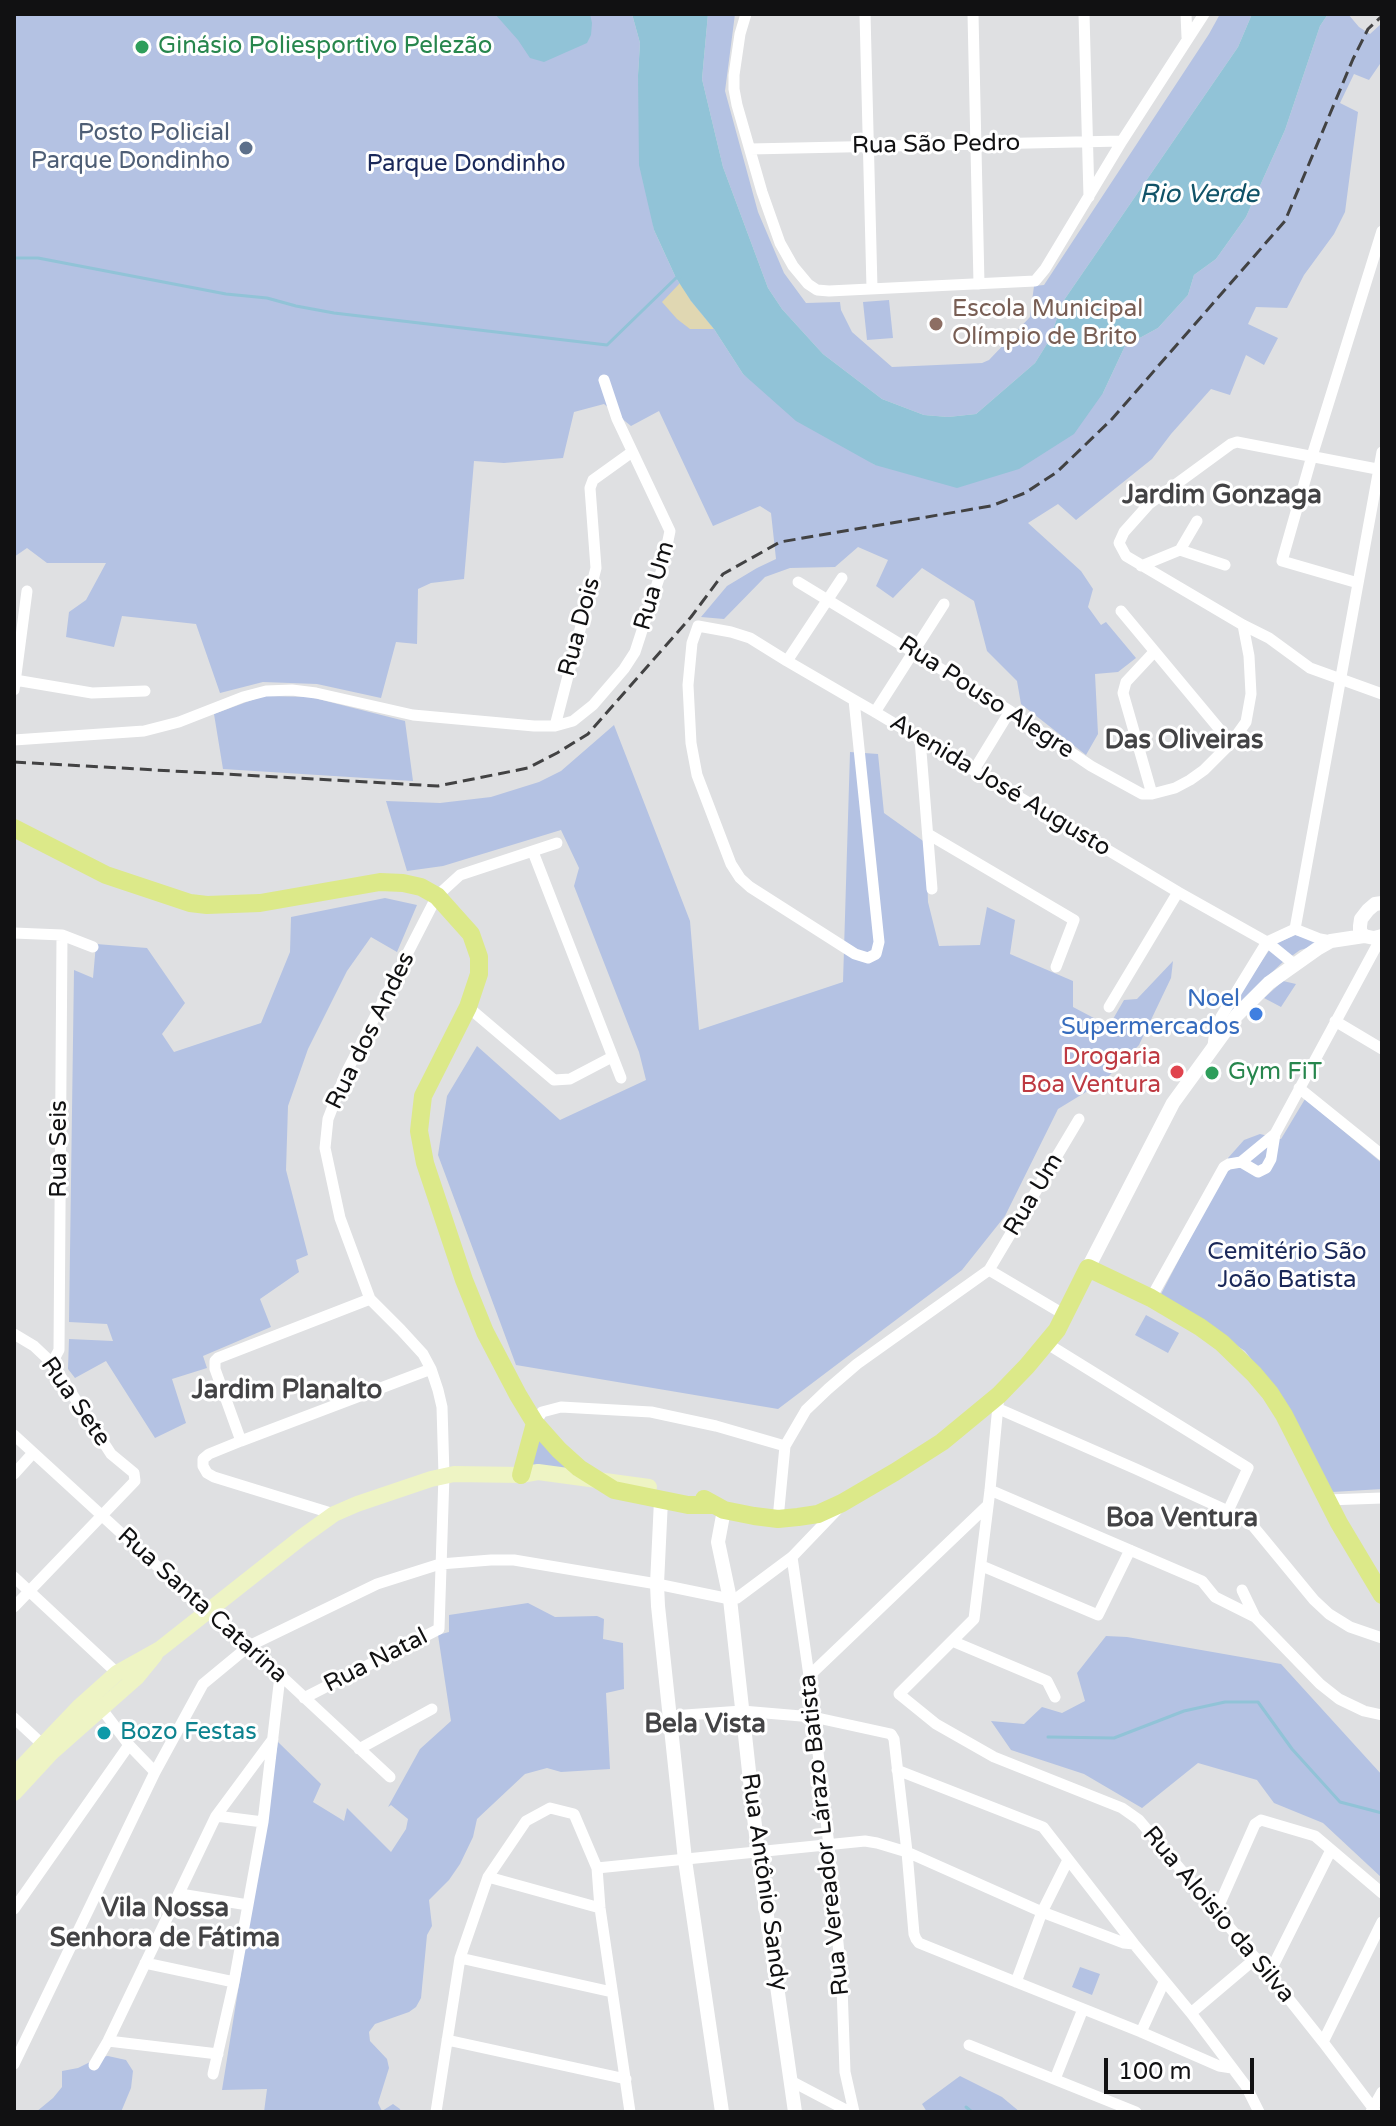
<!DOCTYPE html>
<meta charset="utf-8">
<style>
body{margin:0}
#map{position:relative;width:1396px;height:2126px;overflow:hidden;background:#dfe0e2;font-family:"Varela Round",sans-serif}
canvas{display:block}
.frame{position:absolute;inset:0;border:16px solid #111112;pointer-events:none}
.scale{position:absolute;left:1104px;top:2058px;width:150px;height:36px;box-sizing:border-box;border:4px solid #111112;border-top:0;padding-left:10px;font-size:24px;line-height:28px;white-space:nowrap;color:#111112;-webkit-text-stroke:6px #fff;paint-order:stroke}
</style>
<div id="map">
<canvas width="1396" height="2126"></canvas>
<div class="frame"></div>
<div class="scale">100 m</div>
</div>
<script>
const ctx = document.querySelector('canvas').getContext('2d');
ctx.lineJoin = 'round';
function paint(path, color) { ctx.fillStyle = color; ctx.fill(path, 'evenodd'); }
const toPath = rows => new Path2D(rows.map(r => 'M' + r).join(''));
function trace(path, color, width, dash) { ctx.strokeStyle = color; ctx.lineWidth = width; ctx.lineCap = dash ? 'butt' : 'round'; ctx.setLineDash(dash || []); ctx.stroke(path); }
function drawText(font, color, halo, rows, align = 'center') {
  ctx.font = font + ' "Varela Round",sans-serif'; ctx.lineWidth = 6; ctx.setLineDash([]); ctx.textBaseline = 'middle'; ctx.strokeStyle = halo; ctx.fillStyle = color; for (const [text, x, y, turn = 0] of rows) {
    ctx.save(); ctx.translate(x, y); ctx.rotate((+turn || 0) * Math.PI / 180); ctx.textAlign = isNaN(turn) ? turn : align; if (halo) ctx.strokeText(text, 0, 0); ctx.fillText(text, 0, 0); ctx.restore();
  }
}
const green = toPath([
 [14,14,632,14,640,43,638,75,654,230,676,278,691,301,714,329,743,374,875,465,1103,393,1125,346,1158,328,1188,295,1194,275,1216,259,1246,217,1285,130,1320,26,1328,14,1348,14,1359,27,1370,34,1382,23,1382,61,1369,80,1354,74,1340,103,1358,112,1345,212,1334,234,1304,275,1287,308,1256,307,1248,324,1278,338,1264,365,1246,355,1230,395,1211,389,1171,434,1152,459,1076,520,1058,504,1028,523,1081,571,1093,589,1088,607,1101,625,1106,622,1136,658,1118,672,1095,674,1098,734,1086,755,1021,704,1017,681,987,651,974,601,922,568,893,598,876,586,888,560,858,547,835,567,790,568,765,577,724,619,701,617,727,586,757,568,776,559,771,513,760,506,713,526,659,411,631,426,604,404,574,412,563,458,504,463,474,461,464,579,431,583,418,589,417,644,396,642,381,698,317,684,263,682,220,693,196,624,122,616,114,647,66,637,69,612,86,600,106,563,47,563,27,548,14,557],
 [708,14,735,14,725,91,758,212,784,273,806,303,840,302,841,310,852,332,892,367,982,363,989,360,1030,317,1034,286,1044,285,1209,34,1220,14,1252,14,1238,47,1062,303,1050,339,1035,363,976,414,948,417,924,415,882,399,823,354,782,309,768,288,723,167,702,79],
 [889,300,893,338,867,340,863,302],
 [263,696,310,697,405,721,413,781,223,769,214,714],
 [614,725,690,921,699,1030,843,982,850,752,878,754,884,813,926,843,928,902,939,946,980,945,987,907,1015,920,1010,954,1073,981,1073,1007,1109,1026,1124,1000,1137,999,1173,961,1171,978,1139,1045,1104,1081,1058,1109,1005,1216,962,1270,778,1409,516,1365,438,1155,447,1096,477,1046,560,1120,646,1080,639,1052,574,886,579,868,561,830,443,866,407,871,386,801,440,803,491,797,539,782,561,771],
 [385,898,417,905,397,952,371,937,347,971,308,1049,288,1106,286,1170,308,1255,296,1260,299,1272,260,1299,271,1327,203,1356,207,1368,172,1379,186,1423,155,1438,106,1361,75,1378,68,1369,69,1339,113,1341,107,1324,69,1322,74,970,93,978,96,944,147,948,185,1003,162,1034,174,1052,261,1023,290,952,291,917],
 [1295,935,1315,940,1314,946,1300,950,1289,958,1273,945],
 [1270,949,1285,960,1229,1013,1242,990],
 [1283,981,1296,984,1281,1007,1264,998],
 [1305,1099,1382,1163,1382,1489,1332,1492,1275,1390,1245,1351,1160,1296,1228,1165,1230,1165,1228,1158,1244,1140,1260,1134,1281,1139],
 [1146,1315,1179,1333,1168,1353,1135,1335],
 [534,1432,568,1465,566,1469,526,1464],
 [528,1603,555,1617,597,1616,604,1619,603,1639,623,1643,624,1689,606,1693,610,1769,561,1772,547,1768,525,1774,477,1819,473,1837,460,1864,449,1880,429,1900,432,1926,427,1935,421,1998,416,2007,409,2012,375,2024,369,2032,370,2041,387,2059,389,2068,378,2103,382,2111,393,2104,400,2109,401,2112,264,2112,267,2089,222,2090,278,1742,321,1784,313,1802,344,1821,347,1808,391,1852,406,1829,408,1819,391,1805,388,1807,420,1749,451,1721,438,1635,449,1632,449,1615],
 [1106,1636,1127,1637,1281,1664,1382,1775,1382,1878,1323,1823,1274,1803,1257,1780,1198,1763,1142,1808,1084,1774,1011,1750,991,1721,1024,1724,1042,1707,1062,1713,1085,1701,1077,1673],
 [1080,1967,1100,1974,1092,1995,1072,1987],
 [108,2056,126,2060,133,2071,131,2088,121,2112,36,2112,53,2098,62,2087,62,2071,78,2068,100,2057],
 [960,2076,1002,2097,1020,2112,927,2112,922,2104]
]);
const sand = toPath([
 [680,283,691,301,714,329,690,329,677,319,662,302]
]);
const water = toPath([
 [495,14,590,14,592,23,591,35,587,43,544,62,530,58,518,40],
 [632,14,708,14,702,79,723,167,768,288,782,309,823,354,882,399,924,415,948,417,976,414,1035,363,1050,339,1062,303,1238,47,1252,14,1328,14,1320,26,1285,130,1246,217,1216,259,1194,275,1188,295,1158,328,1125,346,1103,393,1074,434,1019,469,957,488,875,465,796,421,743,374,714,329,691,301,676,278,654,230,639,165,638,75,640,43]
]);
const stream = toPath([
 [14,258,38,258,226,294,267,298,296,306,334,313,607,345,676,278,680,277],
 [1048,1737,1114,1738,1184,1711,1225,1702,1258,1702,1292,1749,1340,1802,1382,1813],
 [966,2107,972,2112]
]);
const minor = toPath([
 [746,14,740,34,734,75,734,89,737,105,762,192,780,243,793,266,808,284,817,290,829,291,1035,281,1045,269,1122,141,1204,14],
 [865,14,872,288],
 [973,14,979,284],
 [1084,14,1089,197],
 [1186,14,1187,37],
 [750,149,1122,141],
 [1382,470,1237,442,1231,444,1149,504,1124,532,1119,543,1126,556,1243,625,1269,638,1310,668,1382,694],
 [1180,550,1197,521],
 [1141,566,1180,550,1225,565],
 [798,582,1010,711,1091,766,1142,794,1152,794,1175,788,1190,780,1204,770,1231,743,1246,722,1251,694,1249,656,1243,625],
 [1358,583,1282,561,1312,456,1382,231],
 [1121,611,1231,743],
 [787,661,842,578],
 [15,680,92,693,145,691],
 [14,690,27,591],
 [854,700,879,942,876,954,868,958,855,954,750,887,740,878,731,864,697,775,691,743,688,685,692,643,698,626,731,632,750,638,787,661,854,700,875,712,920,739,1009,791,1178,892,1267,942,1294,964],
 [875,712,944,604],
 [555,726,596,568,590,488,593,480,632,452],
 [920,739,932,889],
 [14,740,144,731,179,722,243,697,266,691,292,690,316,693,413,715,534,726,555,726,573,721,593,705,624,669,635,652,662,569,670,531,617,419,604,380],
 [974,770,1010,711],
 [1152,794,1123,693,1126,682,1154,652],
 [928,834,1074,920,1056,967],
 [533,852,621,1078],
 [1295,929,1382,452],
 [14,933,62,935,93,947],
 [468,1007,554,1080,570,1079,612,1057],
 [1109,1007,1178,892],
 [1335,1021,1382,1049],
 [1213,1046,1215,1030,1221,1017,1267,942,1295,929,1320,939,1331,941],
 [1299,1088,1382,1155],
 [1275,1134,1241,1162,1258,1172,1266,1168,1271,1159,1275,1134,1382,936],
 [989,1270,1065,1315],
 [1151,1298,1224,1167,1229,1164,1241,1162],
 [14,1334,34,1346,52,1363,111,1454,134,1473,135,1481,14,1607],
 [1046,1343,1248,1468,1228,1511],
 [52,1363,59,1350,62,935],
 [999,1395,990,1490,974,1619,899,1694,936,1724,994,1757,1122,1808,1139,1820,1269,1974,1323,2042,1376,2112],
 [999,1409,1136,1469,1228,1511,1253,1526,1314,1600,1329,1614,1350,1627,1382,1638],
 [535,1423,542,1412,561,1407,651,1412,716,1426,785,1446,778,1519],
 [14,1435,206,1611,249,1646,390,1777],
 [241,1441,215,1369,215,1361,218,1358,370,1299],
 [785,1446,806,1410,828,1389,857,1364,989,1270,1079,1119],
 [14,1474,33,1453],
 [990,1490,1202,1581,1215,1597,1255,1617],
 [1327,1500,1382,1498],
 [334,1514,214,1477,207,1473,203,1466,203,1459,209,1454,241,1441,431,1369],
 [792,1557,809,1676,829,1846,842,1986,845,2072,854,2112],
 [982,1566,1098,1615,1130,1550],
 [14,1577,117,1673],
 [1242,1590,1255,1617,1320,1684,1339,1699,1364,1711,1382,1715],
 [952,1641,1047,1681,1055,1697],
 [809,1676,988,1505],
 [304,1698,439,1629,444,1475,442,1407,438,1390,431,1369,423,1354,401,1330,370,1299,340,1218,325,1148,328,1119,345,1075,437,896,460,875,557,843],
 [101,1708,129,1745,155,1772],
 [671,1716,742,1711,813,1717,891,1734,894,1739,907,1852,914,1934,916,1939,919,1943,1016,1982,1141,2032,1219,2066,1232,2068],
 [14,1718,42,1744],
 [359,1749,432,1709],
 [897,1770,1043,1827,1134,1944,1191,2013,1246,2086,1259,2112],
 [216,1816,263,1822],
 [597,1868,865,1841,877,1843,907,1852,1042,1912,1124,1943,1134,1944],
 [488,1877,600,1908],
 [180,1894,248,1905],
 [14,1909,129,1745],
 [1216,1912,1255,1824,1261,1820,1315,1836,1382,1893],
 [460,1958,612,1992],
 [145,1963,234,1982],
 [1269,1974,1331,1850],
 [1016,1982,1042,1912,1068,1860],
 [1191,2013,1256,1958],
 [1141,2032,1164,1982],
 [447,2040,626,2079],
 [108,2041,218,2054],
 [1323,2042,1382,1922],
 [969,2045,1136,2112],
 [14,2064,155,1772,203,1684,249,1646,377,1584,440,1564,491,1560,514,1560,657,1584,730,1599,737,1598,792,1557,837,1510],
 [94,2065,108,2041,216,1816,273,1739],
 [213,2074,234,1982,263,1822,280,1676],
 [1055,2079,1083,2009],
 [791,2081,850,2112],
 [436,2112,460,1958,488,1877,526,1821,550,1808,574,1814,597,1868,600,1908,630,2112],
 [1371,2112,1382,2092]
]);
const tertiary = toPath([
 [1382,903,1375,904,1368,910,1361,919,1360,926,1360,931,1364,936,1374,938,1382,936],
 [1088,1268,1173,1103,1237,1015,1269,983,1317,949,1331,941,1364,936],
 [661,1500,657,1584,658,1606,685,1860,722,2112],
 [724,1510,718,1542,730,1599,758,1853,795,2112]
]);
const secondary = toPath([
 [14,1775,79,1707,117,1673,160,1649,302,1537,334,1514,357,1504,431,1479,454,1474,521,1475,538,1472,649,1487],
 [14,1793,51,1753,137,1677,155,1655]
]);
const primary = toPath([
 [14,828,106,875,190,903,207,905,260,903,380,882,403,883,421,887,437,896,471,934,479,957,479,974,468,1007,423,1096,419,1131,425,1163,464,1280,485,1332,518,1395,535,1423,559,1450,579,1468,614,1490,688,1505,714,1505],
 [521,1475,535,1423],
 [704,1499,724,1510,754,1516,778,1519,798,1517,818,1514,842,1503,895,1472,942,1442,999,1395,1027,1366,1057,1330,1088,1268,1151,1298,1200,1327,1222,1343,1254,1374,1270,1393,1284,1415,1339,1523,1382,1595]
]);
const rail = toPath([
 [14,762,438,786,528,768,557,753,588,734,691,617,723,574,780,542,991,506,1025,493,1057,472,1112,419,1285,221,1353,59,1368,29,1382,16]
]);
const markers = [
 [142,47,8,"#2e9e5b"],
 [246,148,8,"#5c6f8a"],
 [936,324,8,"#8d6e63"],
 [1256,1014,8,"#3f7fe0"],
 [1177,1072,8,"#e0444e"],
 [1212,1073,8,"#2e9e5b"],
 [104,1733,8,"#0f9aa8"]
];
const leisureNames = [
 ["Ginásio Poliesportivo Pelezão",158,47],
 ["Gym FiT",1228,1073]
];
const serviceNames = [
 ["Posto Policial",230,134],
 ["Parque Dondinho",230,162]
];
const streetNames = [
 ["Rua São Pedro",936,145,-1],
 ["Rua Um",655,586,-74],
 ["Rua Dois",580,627,-75],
 ["Rua Pouso Alegre",986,698,33],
 ["Avenida José Augusto",1000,786,31],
 ["Rua dos Andes",371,1031,-64],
 ["Rua Seis",60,1149,-90],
 ["Rua Um",1034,1195,-59],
 ["Rua Sete",75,1402,55],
 ["Rua Santa Catarina",202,1606,42],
 ["Rua Natal",376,1661,-27],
 ["Rua Vereador Lárazo Batista",825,1835,-96],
 ["Rua Antônio Sandy",764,1882,82],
 ["Rua Aloisio da Silva",1218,1915,50]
];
const parkNames = [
 ["Parque Dondinho",466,165],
 ["Cemitério São",1287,1253],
 ["João Batista",1287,1281]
];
const educationNames = [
 ["Escola Municipal",952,310],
 ["Olímpio de Brito",952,338]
];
const shopNames = [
 ["Noel",1240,1000],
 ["Supermercados",1240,1028]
];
const healthNames = [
 ["Drogaria",1161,1058],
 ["Boa Ventura",1161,1086]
];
const cultureNames = [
 ["Bozo Festas",120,1733]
];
const waterNames = [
 ["Rio Verde",1199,195]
];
const neighbourhoodNames = [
 ["Jardim Gonzaga",1222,496],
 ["Das Oliveiras",1184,741],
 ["Jardim Planalto",287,1391],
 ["Boa Ventura",1182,1519],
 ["Bela Vista",705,1725],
 ["Vila Nossa",165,1909],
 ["Senhora de Fátima",165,1939]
];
paint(green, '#b4c2e3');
paint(sand, '#e0d7b2');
paint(water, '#91c3d7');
trace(stream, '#91c3d7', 3);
trace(minor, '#fff', 11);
trace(tertiary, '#fff', 14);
trace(secondary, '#eef4c4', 16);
trace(primary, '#dce989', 18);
trace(rail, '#424243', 3, [12, 6]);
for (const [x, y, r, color] of markers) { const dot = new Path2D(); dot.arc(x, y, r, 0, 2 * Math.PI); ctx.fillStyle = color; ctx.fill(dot); trace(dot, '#fff', 3); }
drawText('24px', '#27864d', '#fff', leisureNames, 'left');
drawText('24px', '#4e5e75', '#fff', serviceNames, 'right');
drawText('24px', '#111112', '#fff', streetNames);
drawText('24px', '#1a2859', '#fff', parkNames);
drawText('24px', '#785e54', '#fff', educationNames, 'left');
drawText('24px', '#366cbe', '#fff', shopNames, 'right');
drawText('24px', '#be3a42', '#fff', healthNames, 'right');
drawText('24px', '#0d838f', '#fff', cultureNames, 'left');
drawText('italic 26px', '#115368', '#fff', waterNames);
drawText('bold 26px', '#434345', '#fff', neighbourhoodNames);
</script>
